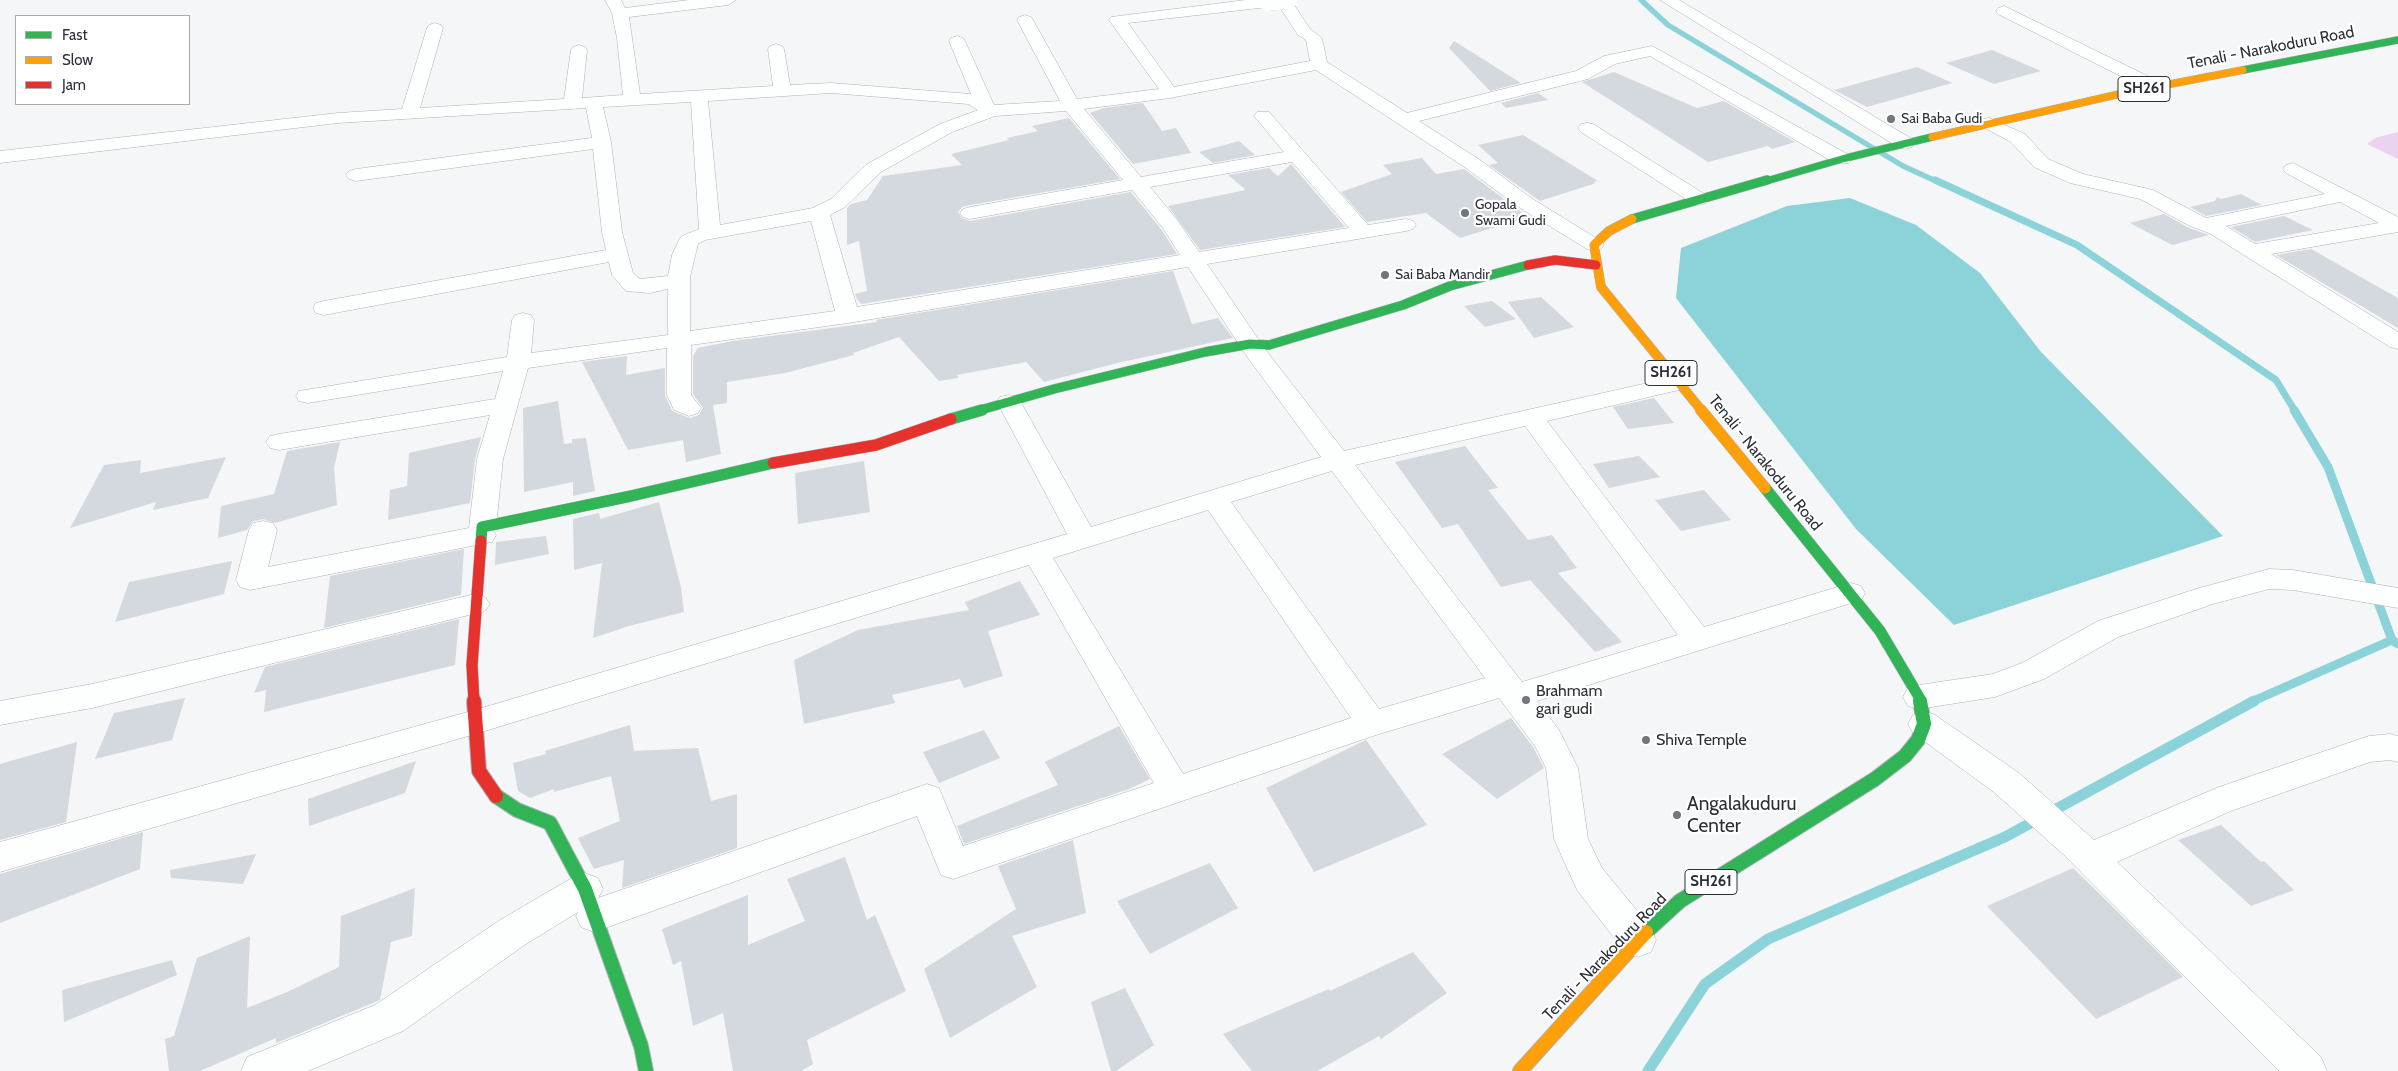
<!DOCTYPE html>
<style>
body{margin:0}
#map{position:relative;width:2398px;height:1071px;overflow:hidden;background:#f4f6f8;font-family:Cabin,sans-serif}
canvas{display:block}
.legend{position:absolute;left:15px;top:15px;width:175px;height:90px;box-sizing:border-box;background:#fff;border:1px solid #aaacb0;margin:0;padding:6px 9px;list-style:none;font-size:15px;color:#2b3039}
.legend li{display:flex;align-items:center;gap:10px;height:25px}
.legend b{width:25px;border:1px solid #aaacb0}
</style>
<div id="map">
<canvas width="2398" height="1071"></canvas>
<ul class="legend">
<li><b style="height:6px;background:#30b455"></b>Fast</li>
<li><b style="height:6px;background:#ff9f0a"></b>Slow</li>
<li><b style="height:6px;background:#e5322d"></b>Jam</li>
</ul>
</div>
<script>
const ctx = document.querySelector('canvas').getContext('2d');
ctx.lineJoin = 'round';
function paint(path, color) { ctx.fillStyle = color; ctx.fill(path, 'evenodd'); }
const toPath = rows => new Path2D(rows.map(r => 'M' + r).join(''));
function trace(path, color, width, dash) { ctx.strokeStyle = color; ctx.lineWidth = width; ctx.lineCap = dash ? 'butt' : 'round'; ctx.setLineDash(dash || []); ctx.stroke(path); }
function drawText(font, color, halo, rows, align = 'center') {
  ctx.font = font + ' Cabin,sans-serif'; ctx.lineWidth = 4.5; ctx.setLineDash([]); ctx.textBaseline = 'middle'; ctx.strokeStyle = halo; ctx.fillStyle = color; for (const [text, x, y, turn = 0] of rows) {
    ctx.save(); ctx.translate(x, y); ctx.rotate((+turn || 0) * Math.PI / 180); ctx.textAlign = isNaN(turn) ? turn : align; if (halo) ctx.strokeText(text, 0, 0); ctx.fillText(text, 0, 0); ctx.restore();
  }
}
const green = toPath([
 [2398,132,2398,159,2367,144,2375,138]
]);
const water = toPath([
 [1850,198,1916,225,1980,273,2041,352,2223,536,1954,625,1856,529,1676,298,1681,248,1787,206]
]);
const streamFar3 = toPath([
 [1641,0,1668,25,1903,166,1938,182]
]);
const streamFar2 = toPath([
 [1935,180,2077,245,2276,380,2295,411]
]);
const streamFar1 = toPath([
 [2294,410,2328,467,2392,640,2398,644],
 [2251,702,2392,640]
]);
const stream = toPath([
 [1648,1071,1705,984,1768,939,2005,837,2254,701]
]);
const building = toPath([
 [1454,41,1521,83,1490,91,1449,48],
 [1992,50,2041,71,1994,84,1946,63],
 [1917,67,1952,83,1867,107,1834,90],
 [1614,72,1697,108,1724,101,1795,142,1772,149,1768,146,1708,162,1582,82],
 [1538,93,1548,100,1506,108,1501,103],
 [1143,103,1162,131,1176,128,1191,153,1133,164,1090,113,1104,108],
 [1069,118,1120,179,970,205,962,207,958,212,962,218,970,221,1131,192,1161,229,1177,254,861,304,857,299,855,294,867,291,859,241,847,245,847,208,851,204,867,200,883,176,962,165,951,154,1009,140,1007,138,1038,131,1032,126],
 [1523,135,1598,181,1593,182,1596,183,1540,201,1489,165,1498,163,1478,145],
 [1239,141,1255,155,1213,163,1199,152],
 [1422,158,1436,174,1464,169,1528,217,1460,238,1426,213,1367,222,1341,192,1392,174,1383,165],
 [1291,164,1345,227,1200,250,1168,206,1246,190,1228,175,1269,168,1278,176],
 [2241,194,2262,205,2206,216,2190,207,2215,201,2217,197,2221,199],
 [2164,214,2189,228,2209,235,2172,245,2130,223],
 [2284,216,2313,230,2255,242,2231,227],
 [2311,249,2398,298,2398,328,2276,255],
 [1173,271,1192,324,1218,318,1233,338,1117,363,1044,382,1026,362,957,375,958,378,939,381,899,337,853,353,854,355,785,373,727,382,727,403,713,405,721,454,686,462,683,440,628,450,582,362,627,356,626,375,665,368,665,395,672,411,690,418,699,415,703,408,693,394,693,356,698,348,733,341,877,322,876,320],
 [1541,297,1574,327,1534,338,1508,302],
 [1492,301,1516,319,1485,327,1464,306],
 [1654,398,1674,423,1628,429,1613,407],
 [558,401,564,444,572,443,572,439,586,438,595,491,573,496,573,482,524,492,523,408],
 [481,437,475,459,470,503,388,520,390,490,407,486,409,453],
 [340,442,334,468,337,505,275,523,263,519,253,521,247,530,218,538,221,506,274,494,287,451],
 [1465,446,1498,488,1488,490,1528,540,1552,535,1577,568,1558,573,1622,642,1595,652,1530,580,1501,587,1458,524,1442,528,1395,462],
 [1639,456,1660,477,1609,488,1593,464],
 [226,457,208,498,153,510,156,502,70,528,104,465,141,460,140,473],
 [864,461,870,512,798,524,795,473],
 [1704,490,1731,520,1681,531,1655,500],
 [659,502,681,587,684,612,629,626,593,638,602,563,574,570,573,519,599,513,600,519],
 [546,536,549,554,495,565,496,542],
 [464,549,461,595,324,628,330,576],
 [232,561,224,594,115,622,129,582],
 [1020,581,1040,615,988,631,1003,676,964,688,960,679,892,695,895,703,804,724,794,660,858,630,969,610,965,602],
 [459,619,455,665,264,712,266,690,254,693,265,667],
 [185,698,172,740,95,759,114,713],
 [1511,718,1533,747,1544,768,1497,799,1442,754],
 [630,725,634,751,698,748,711,801,737,794,737,848,622,888,624,860,594,869,578,838,620,821,611,776,554,792,554,789,530,798,518,791,513,763,546,754,545,751],
 [1119,726,1150,779,1129,789,964,844,957,826,1058,785,1045,762],
 [984,730,1000,758,939,783,923,752],
 [1366,740,1427,825,1314,872,1266,788],
 [77,742,66,822,0,840,0,764],
 [416,761,405,793,309,826,308,799],
 [2221,825,2261,862,2264,861,2294,890,2251,906,2178,840],
 [143,832,140,869,0,923,0,874],
 [1073,840,1086,913,1012,936,1037,987,950,1038,924,969,1016,909,998,866],
 [256,854,243,884,171,878,170,870],
 [845,857,867,920,875,915,906,991,807,1040,813,1064,801,1071,733,1071,723,1013,693,1026,681,961,673,965,662,929,748,895,748,945,805,921,787,879],
 [1210,863,1238,908,1150,954,1117,901],
 [2073,868,2106,900,2183,977,2096,1019,1987,906],
 [415,888,412,936,391,942,380,1000,276,1043,276,1038,200,1071,169,1071,165,1039,174,1036,197,958,250,936,247,1008,287,992,339,967,341,916],
 [1413,952,1447,993,1381,1039,1379,1036,1317,1071,1252,1071,1223,1034,1329,989,1330,991],
 [172,960,177,975,64,1022,62,990],
 [1125,988,1154,1045,1116,1071,1111,1071,1091,1002]
]);
const street = toPath([
 [605,0,621,0,625,8,689,0,736,0,728,5,629,17,640,94,773,86,768,49,770,46,776,44,782,46,784,49,790,85,831,83,971,94,949,41,951,38,957,36,963,38,965,41,994,105,1060,101,1017,20,1019,17,1025,15,1031,17,1033,20,1077,99,1159,89,1109,20,1111,17,1246,0,1274,0,1276,2,1273,5,1268,7,1128,23,1174,87,1310,61,1306,40,1298,35,1275,0,1291,0,1310,29,1322,38,1327,62,1407,113,1576,71,1604,56,1652,46,1849,155,1851,159,1849,163,1835,163,1650,56,1615,64,1588,79,1419,121,1480,160,1531,198,1601,241,1604,245,1601,249,1594,251,1587,249,1517,206,1466,168,1316,70,1170,98,1084,109,1141,177,1284,152,1254,116,1257,112,1269,112,1368,225,1406,219,1413,221,1416,225,1413,229,1406,231,1207,264,1265,349,1344,451,1679,376,1687,378,1691,383,1687,388,1547,421,1704,627,1851,583,1861,586,1865,593,1861,600,1537,701,1559,730,1578,768,1588,839,1602,868,1651,928,1656,940,1651,952,1638,957,1625,952,1577,890,1554,839,1546,768,1535,746,1499,698,1376,735,953,879,941,875,917,816,594,932,581,927,576,916,578,912,526,944,403,1031,308,1071,241,1071,247,1057,375,1005,500,920,572,878,585,873,598,878,603,889,598,898,927,784,939,788,963,846,1154,783,1029,565,475,734,0,872,0,842,475,710,1067,534,997,402,1000,397,1009,395,1018,397,1091,527,1321,457,1248,358,1188,267,848,323,691,345,691,395,701,408,698,413,689,416,674,410,667,395,667,348,528,368,503,459,496,527,493,531,496,535,492,542,250,590,240,587,236,580,249,530,253,523,263,521,273,523,277,530,268,567,469,528,477,459,490,415,279,450,270,448,266,442,270,436,279,434,495,399,503,371,308,403,299,401,296,396,299,391,507,357,512,320,515,315,523,313,531,315,534,320,531,353,668,335,668,289,650,293,626,291,612,275,609,262,324,315,316,313,313,308,316,303,324,301,606,250,602,232,593,149,356,181,349,179,346,175,349,171,356,169,592,138,586,108,338,123,0,163,0,151,338,113,402,109,427,28,429,25,435,23,441,25,443,28,420,108,564,99,571,50,573,47,579,45,585,47,587,50,582,98,623,95,617,38,612,13,605,0],
 [831,93,968,104,978,110,940,124,867,164,831,199,813,208,720,225,708,101,831,93],
 [691,102,699,229,682,236,679,240,672,255,668,276,640,279,633,273,622,232,611,142,603,107,691,102],
 [1066,111,1123,180,970,207,963,209,960,213,963,217,970,219,1132,190,1163,228,1180,255,857,307,830,215,845,207,881,172,952,132,995,116,1066,111],
 [1292,162,1349,228,1199,252,1178,221,1150,187,1292,162],
 [811,221,835,311,690,331,690,277,698,244,705,240,811,221],
 [1525,426,1678,635,1522,682,1355,465,1525,426],
 [1332,471,1485,678,1379,709,1231,502,1332,471],
 [1208,510,1351,718,1183,774,1053,558,1208,510],
 [1660,0,1679,0,1912,139,1914,143,1912,147,1905,149,1898,147,1660,0],
 [2004,6,2162,83,2165,87,2162,91,2156,92,2150,91,1998,14,1996,11,1998,8,2004,6],
 [1989,118,2025,134,2048,159,2083,174,2153,190,2206,218,2325,194,2286,173,2283,169,2286,165,2293,163,2398,217,2398,232,2271,254,2398,332,2398,349,2390,347,2209,233,2190,226,2140,199,2070,183,2034,167,2011,142,1983,127,1980,123,1983,119,1989,118],
 [2340,202,2379,223,2255,244,2226,226,2340,202],
 [1587,123,1593,124,1706,195,1709,199,1706,203,1699,205,1692,203,1581,132,1578,128,1581,124,1587,123],
 [2269,569,2293,570,2398,588,2398,608,2293,590,2269,589,2213,604,2118,637,2044,679,1995,697,1919,709,1908,706,1903,697,1908,688,1919,685,1993,674,2022,663,2098,621,2196,589,2269,569],
 [475,594,485,597,490,604,485,611,92,708,0,725,0,701,92,684,475,594],
 [1924,711,1935,715,2019,773,2094,840,2219,787,2369,736,2390,734,2398,736,2398,762,2390,760,2370,762,2231,811,2117,862,2321,1057,2327,1071,2279,1071,2064,855,1995,793,1913,733,1908,724,1913,715,1924,711]
]);
const fastFar3 = toPath([
 [2243,70,2398,40],
 [1763,182,1842,159,1932,137]
]);
const fastFar2 = toPath([
 [1632,219,1767,180],
 [977,411,1054,389,1205,352,1250,344,1269,345,1403,305,1450,286,1528,265]
]);
const fastFar1 = toPath([
 [951,419,982,410],
 [1765,488,1880,631,1919,697,1920,702],
 [481,541,482,527,631,496,773,463]
]);
const fast = toPath([
 [496,796,517,810,550,823,585,889,641,1046,646,1071],
 [1646,932,1680,901,1875,779,1905,756,1918,740,1924,724,1920,701]
]);
const slowFar3 = toPath([
 [1932,137,2124,93,2243,70]
]);
const slowFar2 = toPath([
 [1632,219,1609,231,1594,245,1601,287,1702,411]
]);
const slowFar1 = toPath([
 [1701,410,1765,488]
]);
const slow = toPath([
 [1520,1071,1646,932]
]);
const jamFar2 = toPath([
 [1528,265,1555,260,1596,265]
]);
const jamFar1 = toPath([
 [773,463,876,445,951,419],
 [474,702,472,665,481,541]
]);
const jam = toPath([
 [474,701,479,771,496,796]
]);
const streetBridge = toPath([
 [1268,2,1288,0]
]);
const markers = [
 [1891,119,5,"#71757c"],
 [1465,213,5,"#71757c"],
 [1385,275,5,"#71757c"],
 [1526,700,5,"#71757c"],
 [1646,740,5,"#71757c"],
 [1677,815,5,"#71757c"]
];
const farPoinames = [
 ["Sai Baba Gudi",1901,119],
 ["Gopala",1475,205],
 ["Swami Gudi",1475,221],
 ["Sai Baba Mandir",1395,275]
];
const shields = [
 [2144,89,52],
 [1671,373,52],
 [1711,882,52]
];
const shieldNames = [
 ["SH261",2144,89],
 ["SH261",1671,373],
 ["SH261",1711,882]
];
const streetNames = [
 ["Tenali - Narakoduru Road",2271,48,-11],
 ["Tenali - Narakoduru Road",1765,463,51],
 ["Tenali - Narakoduru Road",1605,957,-46]
];
const poiNames = [
 ["Brahmam",1536,691],
 ["gari gudi",1536,709],
 ["Shiva Temple",1656,740]
];
const nearPoinames = [
 ["Angalakuduru",1687,804],
 ["Center",1687,826]
];
paint(green, '#ebd2ef');
paint(water, '#8cd2d9');
trace(streamFar3, '#8cd2d9', 5.5);
trace(streamFar2, '#8cd2d9', 7);
trace(streamFar1, '#8cd2d9', 9);
trace(stream, '#8cd2d9', 11);
paint(building, '#d3d9de');
trace(street, '#aeb1b7', 1);
trace(fastFar3, '#aeb1b7', 8);
trace(fastFar2, '#aeb1b7', 10);
trace(fastFar1, '#aeb1b7', 12);
trace(fast, '#aeb1b7', 16);
trace(slowFar3, '#aeb1b7', 8);
trace(slowFar2, '#aeb1b7', 10);
trace(slowFar1, '#aeb1b7', 12);
trace(slow, '#aeb1b7', 16);
trace(jamFar2, '#aeb1b7', 10);
trace(jamFar1, '#aeb1b7', 12);
trace(jam, '#aeb1b7', 16);
paint(street, '#fdfefe');
trace(fastFar3, '#30b455', 7);
trace(fastFar2, '#30b455', 9);
trace(fastFar1, '#30b455', 11);
trace(fast, '#30b455', 14);
trace(slowFar3, '#ff9f0a', 7);
trace(slowFar2, '#ff9f0a', 9);
trace(slowFar1, '#ff9f0a', 11);
trace(slow, '#ff9f0a', 14);
trace(jamFar2, '#e5322d', 9);
trace(jamFar1, '#e5322d', 11);
trace(jam, '#e5322d', 14);
trace(streetBridge, '#aeb1b7', 18, []);
trace(streetBridge, '#fdfefe', 18);
for (const [x, y, r, color] of markers) { const dot = new Path2D(); dot.arc(x, y, r, 0, 2 * Math.PI); ctx.fillStyle = color; ctx.fill(dot); trace(dot, '#fff', 2); }
drawText('14px', '#2b3039', '#fff', farPoinames, 'left');
for (const [x, y, w] of shields) { const box = new Path2D(); box.roundRect(x - w / 2, y - 12.5, w, 25, 4); ctx.fillStyle = '#fff'; ctx.fill(box); trace(box, '#2b3039', 1); }
drawText('bold 15px', '#2b3039', null, shieldNames);
drawText('16px', '#2b3039', '#fff', streetNames);
drawText('16px', '#2b3039', '#fff', poiNames, 'left');
drawText('19px', '#2b3039', '#fff', nearPoinames, 'left');
</script>
